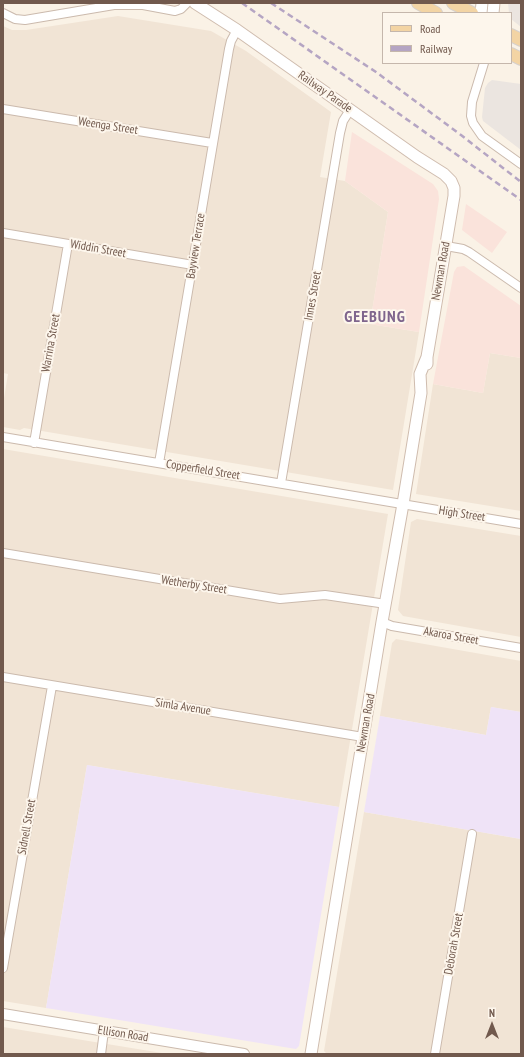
<!DOCTYPE html>
<style>
body{margin:0}
#map{position:relative;width:524px;height:1057px;overflow:hidden;background:#faf2e6;font-family:"PT Sans Narrow",sans-serif}
canvas{display:block}
.frame{position:absolute;inset:0;border:4px solid #71594d;pointer-events:none}
.legend{position:absolute;left:382px;top:12px;width:130px;height:52px;box-sizing:border-box;background:#fdf6ec;border:1px solid #c5b7ac;margin:0;padding:5px 7px;list-style:none;font-size:12px;color:#71594d}
.legend li{display:flex;align-items:center;gap:8px;height:20px}
.legend b{width:20px;border:1px solid #c5b7ac}
.north{position:absolute;left:472px;top:1005px;width:40px;height:40px;-webkit-text-stroke:3px #fdf6ec;paint-order:stroke;rotate:0deg;font-size:11px;font-weight:700;line-height:16px;text-align:center;color:#71594d}
.north::after{content:'';display:block;margin:auto;width:14px;height:18px;background:#71594d;clip-path:polygon(50% 0,100% 100%,50% 72%,0 100%)}
</style>
<div id="map">
<canvas width="524" height="1057"></canvas>
<div class="frame"></div>
<ul class="legend">
<li><b style="height:5px;background:#f3d4a4"></b>Road</li>
<li><b style="height:5px;background:#b5a5c3"></b>Railway</li>
</ul>
<div class="north">N</div>
</div>
<script>
const ctx = document.querySelector('canvas').getContext('2d');
ctx.lineJoin = 'round';
function paint(path, color) { ctx.fillStyle = color; ctx.fill(path, 'evenodd'); }
const toPath = rows => new Path2D(rows.map(r => 'M' + r).join(''));
function trace(path, color, width, dash) { ctx.strokeStyle = color; ctx.lineWidth = width; ctx.lineCap = dash ? 'butt' : 'round'; ctx.setLineDash(dash || []); ctx.stroke(path); }
function drawText(font, color, halo, rows, align = 'center') {
  ctx.font = font + ' "PT Sans Narrow",sans-serif'; ctx.lineWidth = 4; ctx.setLineDash([]); ctx.textBaseline = 'middle'; ctx.strokeStyle = halo; ctx.fillStyle = color; for (const [text, x, y, turn = 0] of rows) {
    ctx.save(); ctx.translate(x, y); ctx.rotate((+turn || 0) * Math.PI / 180); ctx.textAlign = isNaN(turn) ? turn : align; if (halo) ctx.strokeText(text, 0, 0); ctx.fillText(text, 0, 0); ctx.restore();
  }
}
const residential = toPath([
 [118,16,211,31,246,51,331,112,320,177,345,181,388,212,370,324,419,332,393,490,24,428,20,430,3,427,3,404,8,374,3,373,3,26,12,30,26,30],
 [490,353,521,358,521,511,416,494,433,384,483,393],
 [3,449,388,514,339,807,87,765,46,1008,3,1001],
 [417,519,521,536,521,637,403,616,398,610,411,522],
 [396,639,521,661,521,712,491,707,486,735,380,716,392,643],
 [364,812,521,839,521,1054,327,1054,324,1051],
 [3,1027,168,1054,3,1054]
]);
const commercial = toPath([
 [352,132,433,184,438,191,439,199,419,332,370,324,388,212,345,181],
 [466,204,507,232,492,253,462,230],
 [464,266,521,306,521,358,490,353,483,393,433,384,454,272,457,267]
]);
const industrial = toPath([
 [508,3,521,3,521,27,511,19,511,13,509,13],
 [492,80,521,84,521,150,483,121,482,117,485,88,488,83]
]);
const education = toPath([
 [491,707,521,712,521,839,364,812,380,716,486,735],
 [87,765,339,807,299,1046,296,1049,46,1008]
]);
const minor = toPath([
 [3,13,15,19,25,20,114,5,143,5,175,11,181,9,187,3],
 [484,63,472,102,471,116,473,123,482,136,521,164],
 [3,109,212,143],
 [3,233,193,265],
 [446,246,463,249,469,252,521,288],
 [3,437,521,524],
 [34,443,68,244],
 [159,463,229,49,231,41,237,30],
 [281,483,340,133,343,121,350,110],
 [3,553,280,599,325,595,386,604],
 [382,622,392,626,521,648],
 [3,677,363,737],
 [3,968,52,686],
 [101,1054,104,1031],
 [435,1054,472,834]
]);
const tertiary = toPath([
 [3,1014,244,1054]
]);
const secondary = toPath([
 [195,3,237,30,417,157,444,174,451,181,454,188,454,196,427,357,427,364],
 [481,13,482,3],
 [493,13,494,3],
 [311,1054,382,622,403,504,421,393,420,374,427,357]
]);
const primary = toPath([
 [418,3,436,13],
 [453,3,472,13],
 [511,35,521,40],
 [511,54,521,59]
]);
const rail = toPath([
 [242,3,521,200],
 [271,3,376,72,461,135,521,182]
]);
const streetNames = [
 ["Railway Parade",325,92,35],
 ["Weenga Street",108,126,9],
 ["Bayview Terrace",196,246,-81],
 ["Widdin Street",98,249,10],
 ["Newman Road",441,271,-80],
 ["Innes Street",313,296,-80],
 ["Warrina Street",51,343,-80],
 ["Copperfield Street",203,470,9],
 ["High Street",462,514,9],
 ["Wetherby Street",194,585,9],
 ["Akaroa Street",451,636,10],
 ["Simla Avenue",183,707,9],
 ["Newman Road",366,723,-80],
 ["Sidnell Street",27,827,-80],
 ["Deborah Street",454,944,-80],
 ["Ellison Road",123,1034,9]
];
const districtNames = [
 ["GEEBUNG",375,317]
];
paint(residential, '#f1e4d5');
paint(commercial, '#fae3db');
paint(industrial, '#ebe5e0');
paint(education, '#efe3f7');
trace(minor, '#cbbaad', 10);
trace(tertiary, '#cbbaad', 12);
trace(secondary, '#cfbcae', 13);
trace(primary, '#d7d1cd', 14);
trace(minor, '#fff', 8);
trace(tertiary, '#fff', 10);
trace(secondary, '#fff', 11);
trace(primary, '#f3d4a4', 12);
trace(rail, '#b5a5c3', 2.5, [6, 4]);
drawText('12px', '#71594d', '#fdf6ec', streetNames);
ctx.letterSpacing = '1px';
drawText('bold 16px', '#7f658d', '#fdf6ec', districtNames);
ctx.letterSpacing = '0px';
</script>
